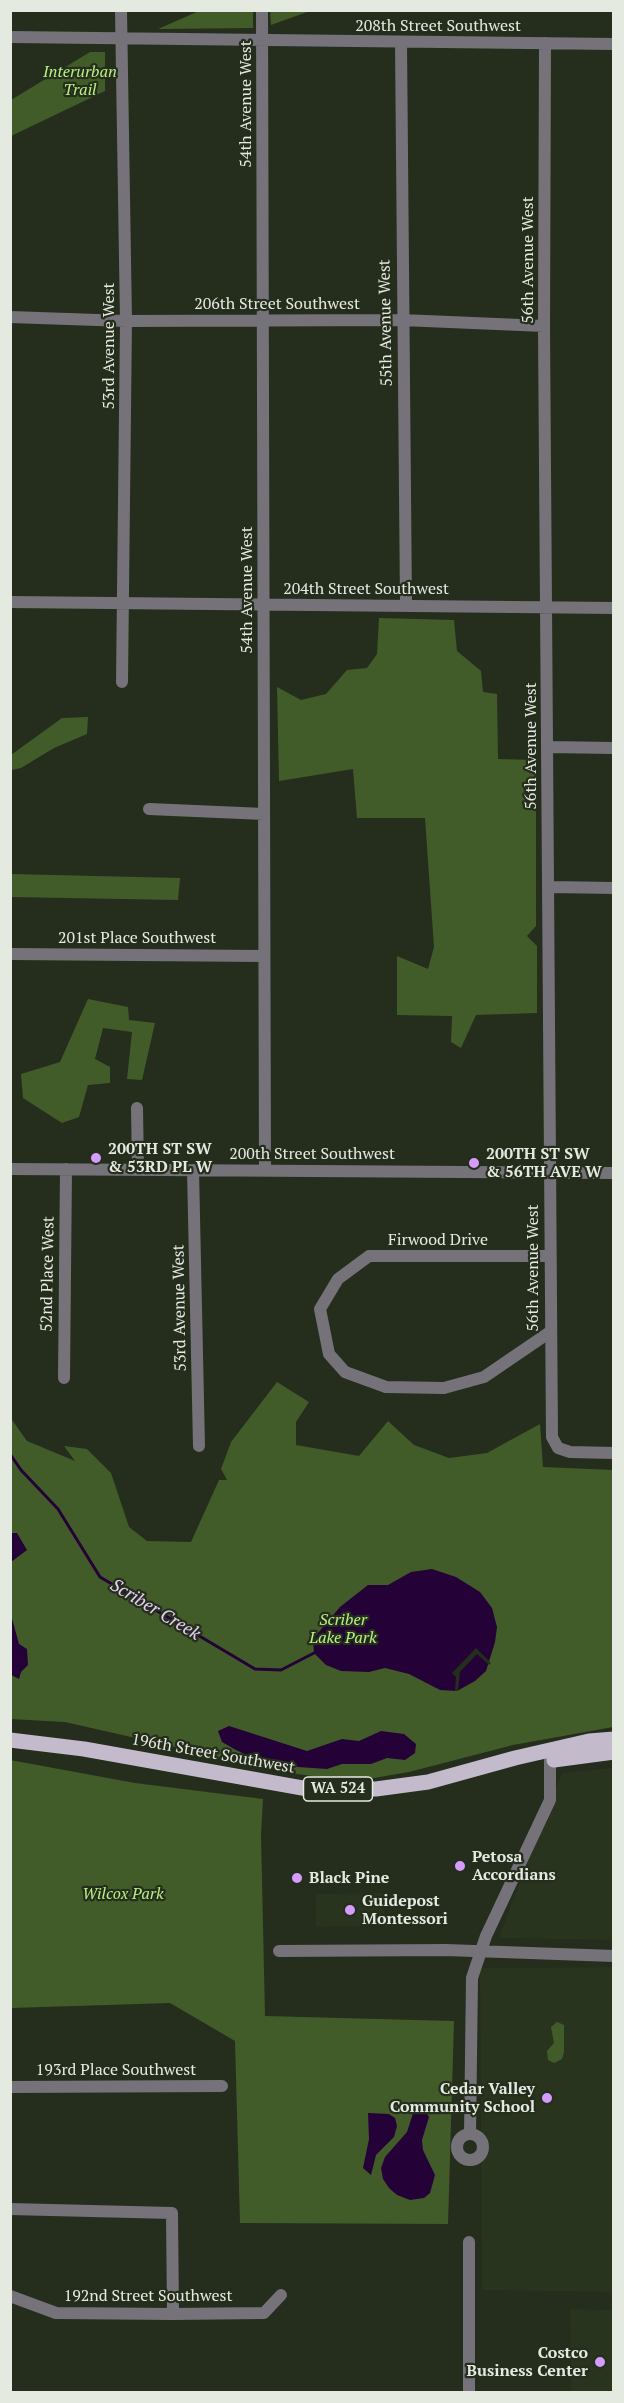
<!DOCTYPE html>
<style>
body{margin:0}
#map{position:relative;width:624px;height:2403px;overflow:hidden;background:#252d1d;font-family:"PT Serif",serif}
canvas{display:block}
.frame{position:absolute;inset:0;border:12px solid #e4eae0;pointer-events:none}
</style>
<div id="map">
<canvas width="624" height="2403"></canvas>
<div class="frame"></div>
</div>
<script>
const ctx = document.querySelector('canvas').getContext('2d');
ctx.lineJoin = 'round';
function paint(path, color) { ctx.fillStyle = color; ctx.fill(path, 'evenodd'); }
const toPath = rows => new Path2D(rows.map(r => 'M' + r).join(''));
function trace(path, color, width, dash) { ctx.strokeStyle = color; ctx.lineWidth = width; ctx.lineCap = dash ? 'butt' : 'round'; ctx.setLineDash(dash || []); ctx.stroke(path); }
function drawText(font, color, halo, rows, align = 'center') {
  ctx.font = font + ' "PT Serif",serif'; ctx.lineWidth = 4.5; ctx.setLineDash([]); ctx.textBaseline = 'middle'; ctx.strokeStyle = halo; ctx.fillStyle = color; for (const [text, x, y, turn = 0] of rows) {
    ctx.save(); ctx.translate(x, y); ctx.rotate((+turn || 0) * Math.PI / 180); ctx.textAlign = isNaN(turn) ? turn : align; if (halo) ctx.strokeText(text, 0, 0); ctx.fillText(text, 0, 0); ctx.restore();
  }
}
const built = toPath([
 [613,1768,613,1940,501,1938,500,1935,562,1773],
 [383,1893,384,1926,316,1927,316,1894],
 [613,1967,613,2292,482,2290,480,1968],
 [570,2309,613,2310,613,2392,571,2392]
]);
const green = toPath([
 [270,10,310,10,310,11,271,25],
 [199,11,253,11,253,28,158,29],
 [90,52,105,52,105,91,11,136,11,100],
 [379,618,454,620,457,651,481,671,483,692,497,694,498,759,536,760,536,926,527,936,537,946,537,1013,476,1015,461,1048,451,1042,452,1016,397,1015,397,956,428,969,434,947,425,818,357,818,353,769,279,781,277,687,301,700,326,694,347,670,367,668,377,654],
 [88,717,87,734,54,748,21,768,11,770,11,755,62,718],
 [11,874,180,878,178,900,11,897],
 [88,999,128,1007,129,1020,155,1023,142,1080,127,1079,132,1032,103,1028,95,1059,110,1067,110,1083,88,1085,79,1117,62,1123,23,1098,21,1074,60,1062],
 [277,1382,309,1402,296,1422,296,1445,359,1456,388,1421,414,1445,449,1458,487,1453,540,1424,543,1467,613,1470,613,1727,513,1745,409,1772,374,1778,335,1779,290,1773,65,1722,11,1719,10,1417,27,1441,75,1461,64,1446,87,1449,111,1473,129,1527,147,1541,191,1542,219,1480,227,1480,221,1469,231,1442],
 [10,1760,135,1783,263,1799,261,1834,265,2016,454,2021,448,2224,240,2223,235,2041,170,2003,11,2008],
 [557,2022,564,2025,564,2052,562,2059,554,2063,548,2060,547,2051,554,2043,551,2027]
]);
const water = toPath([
 [11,1533,17,1533,27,1550,11,1562],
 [432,1569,456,1577,480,1592,492,1608,497,1627,495,1642,486,1671,475,1681,457,1691,440,1690,409,1674,385,1668,369,1672,341,1671,326,1665,314,1653,313,1639,340,1607,368,1585,388,1585,411,1572],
 [10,1611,19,1644,27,1649,28,1665,21,1672,19,1679,11,1675],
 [229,1726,307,1751,342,1739,359,1741,381,1731,404,1734,416,1744,415,1753,405,1760,387,1758,371,1764,342,1764,327,1769,298,1767,283,1761,251,1757,236,1750,222,1742,218,1731],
 [421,2105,429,2117,422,2140,423,2150,435,2175,430,2193,424,2198,410,2200,397,2195,389,2188,383,2179,381,2168,385,2157,407,2132,415,2107],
 [368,2113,389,2114,395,2118,397,2126,394,2137,376,2155,371,2175,363,2168,369,2139]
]);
const pier = toPath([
 [476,1648,491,1663,489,1665,477,1654,460,1672,458,1691,455,1691,456,1677,452,1673]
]);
const stream = toPath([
 [10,1454,21,1470,58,1509,100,1577,255,1669,281,1670,314,1653]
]);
const minor = toPath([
 [121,10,126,321,122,682],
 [262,10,265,1170],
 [10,37,614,44],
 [401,42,406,605],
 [545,43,544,329,552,1437,558,1448,570,1452,614,1453],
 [10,317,126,321,402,320,544,326],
 [10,602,614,608],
 [547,747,614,748],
 [149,809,264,814],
 [550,887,614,888],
 [10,954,263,956],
 [137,1108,138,1169],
 [10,1169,614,1173],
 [193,1170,199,1446],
 [550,1256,369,1256,338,1279,320,1309,329,1354,345,1372,386,1387,444,1388,484,1377,550,1332],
 [64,1378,66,1169],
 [279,1951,446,1950,614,1956],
 [10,2087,222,2086],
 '457 2147a13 13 0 1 1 26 0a13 13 0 1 1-26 0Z',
 [470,2134,472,1978,486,1936,550,1800,550,1760],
 [10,2209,172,2213,173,2314],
 [469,2242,469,2392],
 [10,2296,56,2313,173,2314,264,2313,281,2295]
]);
const major = toPath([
 [10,1740,84,1749,308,1789,376,1789,428,1782,515,1758,589,1741,614,1739],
 [554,1760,614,1752]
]);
const markers = [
 [96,1158,6,"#d39cfd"],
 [474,1163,6,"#d39cfd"],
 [460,1866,6,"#d39cfd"],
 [297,1878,6,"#d39cfd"],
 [350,1910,6,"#d39cfd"],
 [547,2098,6,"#d39cfd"],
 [600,2362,6,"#d39cfd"]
];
const shields = [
 [338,1789,69]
];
const shieldNames = [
 ["WA 524",338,1789]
];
const streetNames = [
 ["208th Street Southwest",438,26],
 ["54th Avenue West",246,104,-90],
 ["56th Avenue West",528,260,-90],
 ["206th Street Southwest",277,304],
 ["55th Avenue West",386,323,-91],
 ["53rd Avenue West",109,346,-90],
 ["204th Street Southwest",366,589],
 ["54th Avenue West",247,590,-90],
 ["56th Avenue West",531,746,-90],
 ["201st Place Southwest",137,938],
 ["200th Street Southwest",312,1154],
 ["Firwood Drive",438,1240],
 ["56th Avenue West",533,1268,-90],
 ["52nd Place West",48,1274,-89],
 ["53rd Avenue West",180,1308,-91],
 ["196th Street Southwest",213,1754,10],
 ["193rd Place Southwest",116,2070],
 ["192nd Street Southwest",148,2296]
];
const parkNames = [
 ["Interurban",80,72],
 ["Trail",80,90],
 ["Scriber",343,1620],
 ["Lake Park",343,1638],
 ["Wilcox Park",123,1894]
];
const poiNames = [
 ["200TH ST SW",108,1149],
 ["& 53RD PL W",108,1167],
 ["200TH ST SW",486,1154],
 ["& 56TH AVE W",486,1172],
 ["Petosa",472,1857],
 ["Accordians",472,1875],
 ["Black Pine",309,1878],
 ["Guidepost",362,1901],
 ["Montessori",362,1919],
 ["Cedar Valley",535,2089,"right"],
 ["Community School",535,2107,"right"],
 ["Costco",588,2353,"right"],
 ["Business Center",588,2371,"right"]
];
const waterNames = [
 ["Scriber Creek",155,1610,31]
];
paint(built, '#28341e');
paint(green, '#425c29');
paint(water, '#240237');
paint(pier, '#252d1d');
trace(stream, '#240237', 3);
trace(minor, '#76727a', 12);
trace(major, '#c3bacb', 15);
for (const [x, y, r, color] of markers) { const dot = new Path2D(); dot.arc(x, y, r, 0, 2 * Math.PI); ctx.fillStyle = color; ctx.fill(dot); trace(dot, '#252d1d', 2); }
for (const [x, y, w] of shields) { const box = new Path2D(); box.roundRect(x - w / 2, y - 12, w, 24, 4.5); ctx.fillStyle = '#252d1d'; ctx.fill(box); trace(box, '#e4eae0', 1.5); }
drawText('bold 15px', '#e4eae0', null, shieldNames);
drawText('16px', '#e4eae0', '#252d1d', streetNames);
drawText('italic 16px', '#b7f083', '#252d1d', parkNames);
drawText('bold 16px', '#e4eae0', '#252d1d', poiNames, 'left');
drawText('italic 18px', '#e4cef7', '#252d1d', waterNames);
</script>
